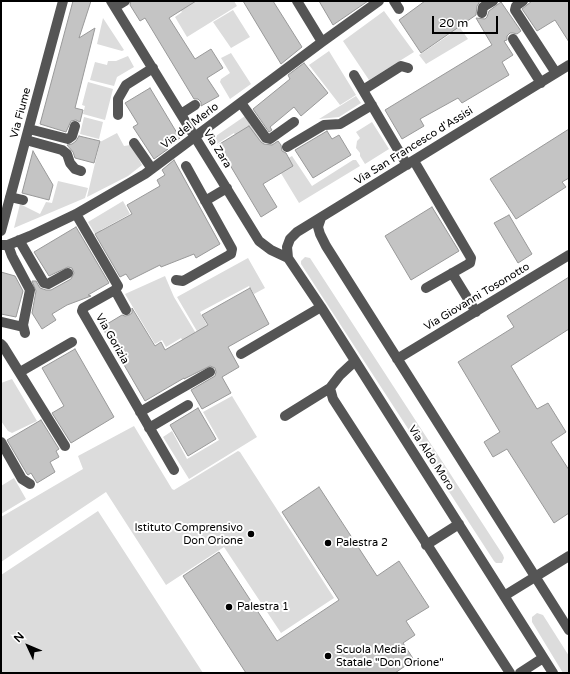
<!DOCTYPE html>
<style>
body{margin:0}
#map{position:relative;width:570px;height:674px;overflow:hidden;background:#fff;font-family:"Varela Round",sans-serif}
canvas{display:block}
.frame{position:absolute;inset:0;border:2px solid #000;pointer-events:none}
.north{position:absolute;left:8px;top:626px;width:40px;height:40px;-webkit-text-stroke:3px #fff;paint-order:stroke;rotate:314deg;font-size:11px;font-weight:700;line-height:16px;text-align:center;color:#000}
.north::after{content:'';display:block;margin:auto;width:14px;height:18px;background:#000;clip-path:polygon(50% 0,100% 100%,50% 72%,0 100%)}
.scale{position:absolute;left:432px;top:16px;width:66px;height:18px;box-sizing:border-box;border:2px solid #000;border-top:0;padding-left:5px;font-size:12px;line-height:14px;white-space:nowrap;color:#000;-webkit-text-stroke:3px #fff;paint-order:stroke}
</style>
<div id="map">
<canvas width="570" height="674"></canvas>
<div class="frame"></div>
<div class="north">N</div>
<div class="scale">20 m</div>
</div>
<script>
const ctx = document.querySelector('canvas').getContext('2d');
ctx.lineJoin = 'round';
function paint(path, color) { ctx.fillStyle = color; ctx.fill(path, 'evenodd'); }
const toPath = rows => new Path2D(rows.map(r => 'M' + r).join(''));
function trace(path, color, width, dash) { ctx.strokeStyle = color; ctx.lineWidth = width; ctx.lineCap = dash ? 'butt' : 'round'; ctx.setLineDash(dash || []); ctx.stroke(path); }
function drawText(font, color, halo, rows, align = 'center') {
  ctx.font = font + ' "Varela Round",sans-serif'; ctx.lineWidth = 4; ctx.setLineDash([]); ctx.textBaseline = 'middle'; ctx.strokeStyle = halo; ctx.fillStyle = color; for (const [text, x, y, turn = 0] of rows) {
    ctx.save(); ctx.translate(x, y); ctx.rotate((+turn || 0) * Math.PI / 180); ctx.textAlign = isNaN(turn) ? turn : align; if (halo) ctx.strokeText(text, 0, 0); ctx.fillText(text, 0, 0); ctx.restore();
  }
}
const green = toPath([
 [181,1,200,1,211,20,200,1,234,1,237,6,187,37,175,17,182,12,177,5],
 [430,1,441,1,468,39,426,64,419,55,452,33],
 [233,10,250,37,231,48,213,22],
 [384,11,414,52,369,80,343,41],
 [103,18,124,50,122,51,97,44],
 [329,51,356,95,340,105,309,65],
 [231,53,251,84,230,99,220,82,221,79,230,73,221,58],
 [128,56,134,67,117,77,114,86,90,80,95,62,107,65,108,61,116,61],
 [88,82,113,89,105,120,83,114,85,106,82,105],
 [356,96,361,103,339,117,319,119],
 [245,116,265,147,241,144,234,133,217,144,213,138],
 [84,117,103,122,99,139,80,134],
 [372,122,389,149,365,164,360,156,360,153,356,148,357,141,360,138,356,132],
 [117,133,124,146,131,145,142,165,128,176,87,197,100,142],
 [292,156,312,186,353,160,356,160,360,166,299,203,276,165],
 [58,181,88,188,85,198,14,228,20,204,40,214,46,202,52,203],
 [123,201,130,214,101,230,120,263,114,266,88,222],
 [305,257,310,258,503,555,504,558,502,563,496,563,494,561,301,264,301,261],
 [248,258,265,288,254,294,249,286,200,312,224,357,215,362,177,297],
 [165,276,174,297,212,360,199,368,181,338,166,347,162,340,155,344,125,294],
 [12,379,37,421,12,433,8,431,1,421,1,383],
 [232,396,257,437,189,479,163,437,172,431,187,459,219,440,203,412],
 [134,426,172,489,174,490,238,451,240,452,334,598,281,633,224,547,166,585,106,492,1,562,1,517,83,469,78,456],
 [14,478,26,499,1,514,1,486],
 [98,511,203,673,1,673,1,575],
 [537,613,543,615,569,656,569,673,563,673,532,622,532,617]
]);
const building = toPath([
 [73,1,91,1,79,38,95,28,75,108,83,110,80,122,76,120,71,121,66,132,40,124,73,1],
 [131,1,196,1,169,18,195,59,211,49,223,68,207,78,219,96,201,106,201,102,198,99,194,99,145,18,140,21,130,5,131,1],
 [243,1,273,1,302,47,281,64,243,1],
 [319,1,368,1,333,25,319,1],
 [425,1,480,1,477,6,476,15,421,53,399,20,425,1],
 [532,1,569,1,569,42,555,20,537,31,522,9,532,1],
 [501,2,521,31,517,34,513,33,510,33,507,36,507,40,504,41,513,55,502,62,509,75,462,103,458,98,420,119,424,126,402,139,385,110,492,45,476,18,485,19,487,17,489,11,501,2],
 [304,63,328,93,301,116,294,107,270,127,272,130,269,132,253,109,290,79,288,75,304,63],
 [150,88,180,138,167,147,168,149,154,159,133,127,138,124,125,103,150,88],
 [249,126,261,142,264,144,272,145,278,141,281,145,282,151,286,153,293,166,263,184,277,207,261,217,218,145,249,126],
 [569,129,569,178,562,182,566,187,516,219,490,179,569,129],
 [327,131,332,139,339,135,351,155,313,178,295,150,327,131],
 [79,136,100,141,94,163,75,158,73,152,67,145,72,144,76,141,79,136],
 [33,151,53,185,49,200,22,193,33,151],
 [174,160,220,244,196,258,194,254,161,267,160,265,130,280,126,274,120,277,95,234,132,214,127,205,160,186,157,180,165,175,162,170,174,160],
 [432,207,459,251,411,280,385,236,432,207],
 [509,215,532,254,518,263,494,223,509,215],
 [76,227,109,283,88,295,91,296,67,305,52,314,56,320,42,329,32,313,36,291,32,281,36,281,40,288,46,290,51,290,71,279,74,273,72,268,68,267,49,276,34,252,76,227],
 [1,272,15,276,23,291,16,317,1,314,1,272],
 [569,277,569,329,511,366,537,409,548,403,566,432,551,442,569,470,569,513,554,523,507,449,493,457,484,442,500,432,458,362,514,327,507,316,569,277],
 [250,288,269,324,228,347,239,367,222,377,231,393,202,409,191,390,215,376,216,372,215,368,210,366,184,379,184,378,145,401,102,327,122,315,125,316,129,315,132,313,132,308,155,346,161,342,165,350,208,325,202,315,250,288],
 [75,349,114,417,71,443,52,413,64,406,42,368,75,349],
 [198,408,216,439,188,456,170,425,198,408],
 [41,420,59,449,56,451,59,457,50,462,55,472,37,483,31,473,28,475,27,474,7,440,41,420],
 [319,487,377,576,399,561,429,607,406,621,415,635,403,643,414,660,395,673,246,673,183,576,219,552,277,641,339,600,282,512,319,487]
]);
const minor = toPath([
 [111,1,259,241,271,250,288,258],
 [297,1,322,42],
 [394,1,399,9],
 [523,1,516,6,515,10,556,73],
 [115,7,125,1],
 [482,13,483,7,493,1],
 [513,39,541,83],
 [354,75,407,165],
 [363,90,401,66,408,68],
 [241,103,266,138,270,139,294,122],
 [181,114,195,105],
 [118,115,118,99,126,85,153,68],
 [29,129,68,139,72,136,75,126],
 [26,140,62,150,67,154,70,163,75,169,81,171],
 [134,143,152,169],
 [287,147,324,125,340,124,372,105],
 [414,161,471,258,470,263,426,288],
 [10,197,23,200],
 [205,201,227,188],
 [76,214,118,286,115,290,83,308,82,311,174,470],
 [321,218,318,227,320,234,326,246,569,630],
 [1,231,63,1],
 [19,240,44,283,48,284,68,273],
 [1,245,8,245,30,236,76,214,145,174,322,42,379,1],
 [8,245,12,256,30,290,23,325,25,333],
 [452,273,476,312],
 [176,280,183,281,231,254,232,249,186,166],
 [115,290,126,310],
 [2,322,19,326,23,325],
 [1,344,3,346,65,446],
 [241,354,321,307],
 [397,359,569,255],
 [355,361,340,375,330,388,333,399,510,673],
 [20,372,72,342],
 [140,412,210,372],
 [285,416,330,388],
 [149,428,188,405],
 [1,442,22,479,30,484],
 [426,545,459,524],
 [504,596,569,556],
 [520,673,543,658],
 [553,673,321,307,288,258,287,247,290,239,297,232,569,65]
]);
const markers = [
 [251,534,4,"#000"],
 [328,543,4,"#000"],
 [229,607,4,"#000"],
 [328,656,4,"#000"]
];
const streetNames = [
 ["Via Fiume",21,113,-75],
 ["Via del Merlo",190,126,-37],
 ["Via San Francesco d'Assisi",414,146,-32],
 ["Via Zara",217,149,58],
 ["Via Giovanni Tosonotto",477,297,-31],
 ["Via Gorizia",112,339,60],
 ["Via Aldo Moro",431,458,57]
];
const poiNames = [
 ["Istituto Comprensivo",243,528,"right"],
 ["Don Orione",243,541,"right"],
 ["Palestra 2",336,543],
 ["Palestra 1",237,607],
 ["Scuola Media",336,650],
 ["Statale \"Don Orione\"",336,663]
];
paint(green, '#dcdcdc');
paint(building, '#c4c4c4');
trace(building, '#999', 1);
trace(minor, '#555', 10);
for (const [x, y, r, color] of markers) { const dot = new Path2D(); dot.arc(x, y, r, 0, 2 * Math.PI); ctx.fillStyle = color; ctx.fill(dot); trace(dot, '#fff', 1.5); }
drawText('11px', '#000', '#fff', streetNames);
drawText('11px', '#000', '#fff', poiNames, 'left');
</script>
